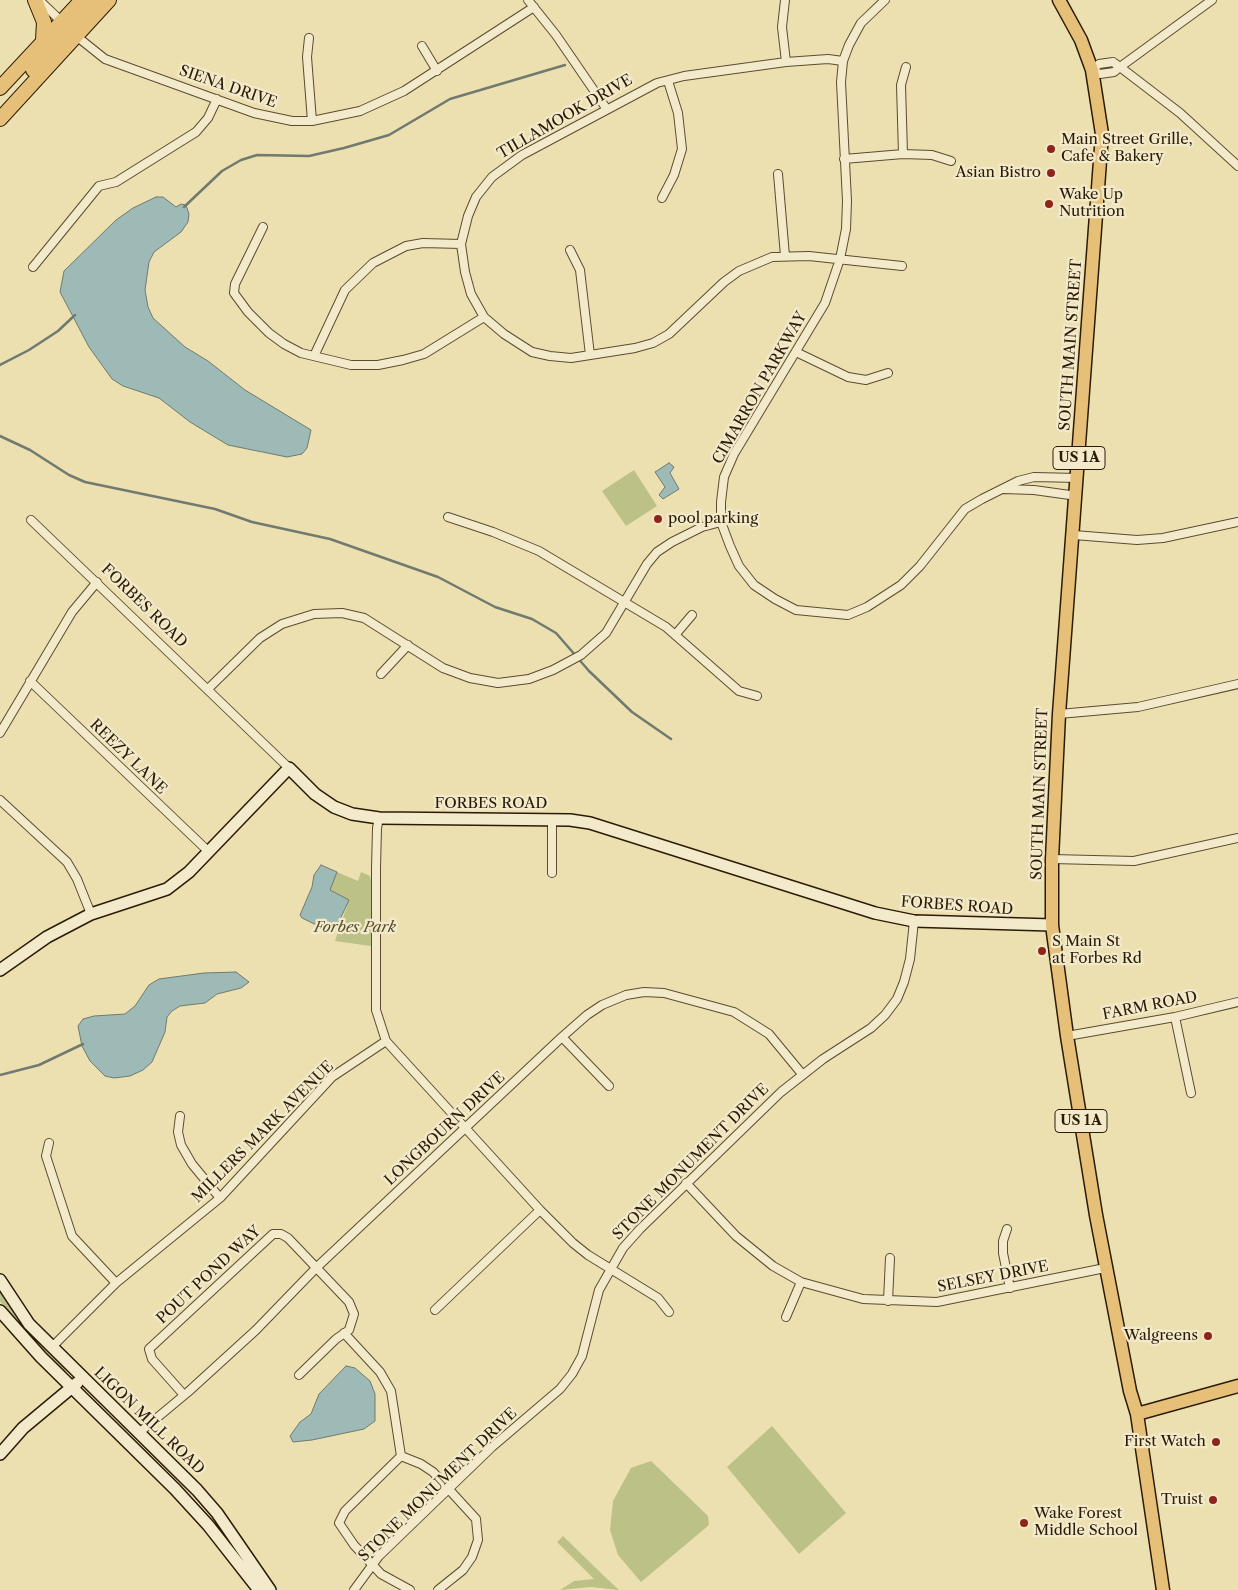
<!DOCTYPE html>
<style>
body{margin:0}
canvas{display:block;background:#ecdfb0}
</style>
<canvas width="1238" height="1590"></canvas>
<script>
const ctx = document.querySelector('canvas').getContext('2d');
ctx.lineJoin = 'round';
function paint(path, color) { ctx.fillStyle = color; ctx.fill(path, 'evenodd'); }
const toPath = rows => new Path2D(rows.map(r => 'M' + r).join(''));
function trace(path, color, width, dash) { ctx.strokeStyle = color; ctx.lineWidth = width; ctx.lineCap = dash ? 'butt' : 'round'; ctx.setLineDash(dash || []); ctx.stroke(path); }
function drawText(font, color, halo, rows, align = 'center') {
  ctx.font = font + ' "Libre Caslon Text",serif'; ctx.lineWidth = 4.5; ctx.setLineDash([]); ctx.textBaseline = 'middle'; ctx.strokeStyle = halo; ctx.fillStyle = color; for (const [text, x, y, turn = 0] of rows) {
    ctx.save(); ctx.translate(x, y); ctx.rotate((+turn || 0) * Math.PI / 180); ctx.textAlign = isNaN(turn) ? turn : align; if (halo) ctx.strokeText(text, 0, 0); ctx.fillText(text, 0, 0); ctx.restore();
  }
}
const green = toPath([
 [634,470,657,506,626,526,602,491],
 [337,872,358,881,361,872,370,876,371,881,371,946,335,941,349,900,329,890],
 [0,1289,63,1365,67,1373,52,1361,12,1318,0,1301],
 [772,1426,846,1513,799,1554,727,1467],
 [651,1461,708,1516,709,1525,641,1582,618,1555,610,1530,613,1501,631,1468],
 [563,1536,604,1576,619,1590,591,1587,560,1590,574,1581,594,1579,557,1542]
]);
const water = toPath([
 [156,197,163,197,176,207,181,204,186,205,189,214,188,222,181,232,154,252,149,262,145,290,148,307,153,318,185,347,208,361,245,390,311,430,307,448,302,454,287,457,228,445,190,422,159,398,123,386,112,379,89,347,60,292,64,271,116,220,133,208,156,197],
 [669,463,674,467,670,473,679,489,663,499,659,495,665,487,655,472,669,463],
 [321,865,337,872,330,890,349,900,336,928,329,931,302,918,300,915,312,887,314,875,321,865],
 [236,972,249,982,241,988,217,994,205,1003,180,1006,172,1011,167,1017,165,1032,152,1062,143,1070,130,1076,114,1078,105,1076,90,1061,82,1046,78,1026,83,1019,94,1016,125,1014,135,1006,149,985,159,979,204,973,236,972],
 [346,1366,355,1368,370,1381,375,1394,375,1421,364,1429,312,1440,293,1442,290,1436,300,1422,311,1414,319,1394,346,1366]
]);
const stream = toPath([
 [184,207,222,171,241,160,257,155,309,156,344,148,389,135,450,99,565,65],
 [0,365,29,350,58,331,75,315],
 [0,436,30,450,69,475,85,482,215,509,252,522,330,539,438,577,495,607,532,619,556,633,589,671,632,712,671,739],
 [0,1075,39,1065,83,1044]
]);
const street = toPath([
 [39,0,61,21],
 [528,0,556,35,606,108],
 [785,0,782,27,786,62],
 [885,0,861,23,849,45,843,61,841,82,847,201,846,229,840,259,825,303,734,454,724,477,721,502,721,522,730,546,739,566,754,585,775,599,796,610,848,615,867,607,901,585,920,566,965,509,982,499,1018,481,1034,477,1078,478],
 [1212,0,1120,67,1180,113,1238,166],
 [75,35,105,59,254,113,292,121,312,121,360,111,404,91,534,7],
 [309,38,307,57,312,121],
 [422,46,437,71],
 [843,61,828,59,786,62,684,76,657,83,522,155,492,177,476,197,468,216,461,244,465,272,471,294,484,317,504,334,532,352,550,356,571,358,635,348,653,343,669,334,724,282,739,271,772,257,809,256,902,266],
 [1113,62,1120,67,1114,72,1100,74,1092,70,1099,64,1113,62],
 [903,154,901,85,906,67],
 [844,159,903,154,932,155,951,161],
 [778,174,785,256],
 [662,198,674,175,682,149,678,113,668,81],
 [263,227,235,284,234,293,248,312,269,333,284,344,301,353,351,365,378,365,403,360,424,354,484,317],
 [570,250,580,270,590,355],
 [33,267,99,186,116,182,196,132,208,118,217,99],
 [796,352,848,377,866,380,888,373],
 [314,356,345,290,373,263,406,246,423,243,461,244],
 [1003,489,1034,490,1077,496],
 [448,517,493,532,539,551,666,627,739,691,757,696],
 [31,520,289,768],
 [1074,535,1137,540,1163,538,1238,522],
 [675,635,692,615],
 [381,674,408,645],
 [30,681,208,851],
 [208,689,260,638,282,624,314,614,342,613,364,618,443,668,470,678,498,683,529,679,553,670,581,655,606,633,647,564,657,552,672,542,702,527,721,522],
 [1059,714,1138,707,1238,684],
 [0,733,72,612,97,582],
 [0,800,67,862,77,879,91,914],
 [379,818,377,828,376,868,376,1010,386,1041,540,1210,573,1243,588,1255,658,1298,669,1312],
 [552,819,552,873],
 [1052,859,1134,861,1238,838],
 [1175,1017,1191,1093],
 [1067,1036,1175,1017,1238,1002],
 [562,1037,609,1086],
 [180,1116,178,1132,181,1145,192,1164,220,1198],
 [49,1143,46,1156,72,1236,116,1283],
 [686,1183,736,1236,773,1266,801,1282,863,1299,937,1302,1105,1268],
 [1007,1229,1003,1241,1003,1253,1010,1288],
 [888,1301,890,1258],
 [435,1310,540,1210],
 [786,1317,801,1282],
 [344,1333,380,1372,391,1391,401,1456],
 [52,1347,116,1283,220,1198,332,1077,386,1041],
 [184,1395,152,1359,149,1349,273,1234,281,1234,288,1238,349,1302,354,1314,349,1330,336,1339,299,1375],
 [140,1432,188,1392,256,1330,317,1267,562,1037,587,1015,602,1005,626,995,644,992,664,993,734,1012,769,1034,802,1074],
 [401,1456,345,1511,339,1523,354,1545,381,1574,410,1590],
 [401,1456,421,1464,433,1472,476,1519,478,1540,472,1557,463,1570,438,1590],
 [354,1590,379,1556,492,1447,560,1389,572,1374,582,1356,599,1290,623,1248,640,1229,781,1092,823,1059,871,1028,885,1015,897,999,904,982,910,959,914,921]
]);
const secondary = toPath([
 [0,970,47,937,91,914,167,889,189,872,289,768,315,794,334,807,352,814,379,818,570,820,590,823,875,913,914,921,1052,925],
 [0,1280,29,1324,197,1490,217,1513,270,1590],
 [0,1311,41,1357,175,1489,208,1525,259,1590],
 [0,1454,23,1428,77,1383]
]);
const primary = toPath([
 [1059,0,1081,40,1092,70,1102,134,1059,714,1052,859,1052,925,1067,1036,1096,1215,1130,1391,1137,1414,1163,1590],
 [1137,1414,1238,1386]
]);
const highway = toPath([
 [35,0,44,22,43,40],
 [73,31,77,20,94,0],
 [33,70,62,33,64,28,61,22],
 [0,88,82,0],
 [0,119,109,0]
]);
const markers = [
 [1051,149,5,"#8f2418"],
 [1051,173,5,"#8f2418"],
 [1049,204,5,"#8f2418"],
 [658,519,5,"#8f2418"],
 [1042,951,5,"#8f2418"],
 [1208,1336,5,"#8f2418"],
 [1216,1442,5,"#8f2418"],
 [1213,1500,5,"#8f2418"],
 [1024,1523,5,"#8f2418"]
];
const shields = [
 [1079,458,52],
 [1081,1121,52]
];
const shieldNames = [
 ["US 1A",1079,458],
 ["US 1A",1081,1121]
];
const streetNames = [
 ["SIENA DRIVE",228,87,19],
 ["TILLAMOOK DRIVE",565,117,-30],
 ["SOUTH MAIN STREET",1071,345,-86],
 ["CIMARRON PARKWAY",760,388,-60],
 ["FORBES ROAD",144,606,44],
 ["REEZY LANE",128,757,44],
 ["SOUTH MAIN STREET",1040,794,-88],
 ["FORBES ROAD",491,804],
 ["FORBES ROAD",957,906,4],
 ["FARM ROAD",1150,1006,-11],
 ["LONGBOURN DRIVE",445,1129,-43],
 ["MILLERS MARK AVENUE",263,1132,-45],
 ["STONE MONUMENT DRIVE",691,1162,-45],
 ["POUT POND WAY",209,1275,-43],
 ["SELSEY DRIVE",993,1277,-11],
 ["LIGON MILL ROAD",149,1421,44],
 ["STONE MONUMENT DRIVE",438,1485,-44]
];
const poiNames = [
 ["Main Street Grille,",1061,140],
 ["Cafe & Bakery",1061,157],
 ["Asian Bistro",1041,173,"right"],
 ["Wake Up",1059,195],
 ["Nutrition",1059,212],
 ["pool parking",668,519],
 ["S Main St",1052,942],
 ["at Forbes Rd",1052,959],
 ["Walgreens",1198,1336,"right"],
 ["First Watch",1206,1442,"right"],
 ["Truist",1203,1500,"right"],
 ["Wake Forest",1034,1514],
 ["Middle School",1034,1531]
];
const parkNames = [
 ["Forbes Park",355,928]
];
paint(green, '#bcc188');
paint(water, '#9dbab6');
trace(water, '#707a6f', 1);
trace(stream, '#707a6f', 2.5);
trace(street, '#5c4c2f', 10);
trace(secondary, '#2c1b04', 14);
trace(primary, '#2c1b04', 15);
trace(highway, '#2c1b04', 16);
trace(street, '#f3eacc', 8);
trace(secondary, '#f3eacc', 11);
trace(primary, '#e6c078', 12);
trace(highway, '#e6c078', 14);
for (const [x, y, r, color] of markers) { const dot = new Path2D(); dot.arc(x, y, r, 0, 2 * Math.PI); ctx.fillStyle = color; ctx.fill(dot); trace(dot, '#f3eacc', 2); }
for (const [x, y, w] of shields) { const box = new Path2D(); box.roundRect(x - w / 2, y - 11.5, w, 23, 4); ctx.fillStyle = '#f3eacc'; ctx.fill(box); trace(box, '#2c1b04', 1); }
drawText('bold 14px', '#2c1b04', null, shieldNames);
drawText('15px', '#2c1b04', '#f3eacc', streetNames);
drawText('15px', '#2c1b04', '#f3eacc', poiNames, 'left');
drawText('italic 15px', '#574d2c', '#f3eacc', parkNames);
</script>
